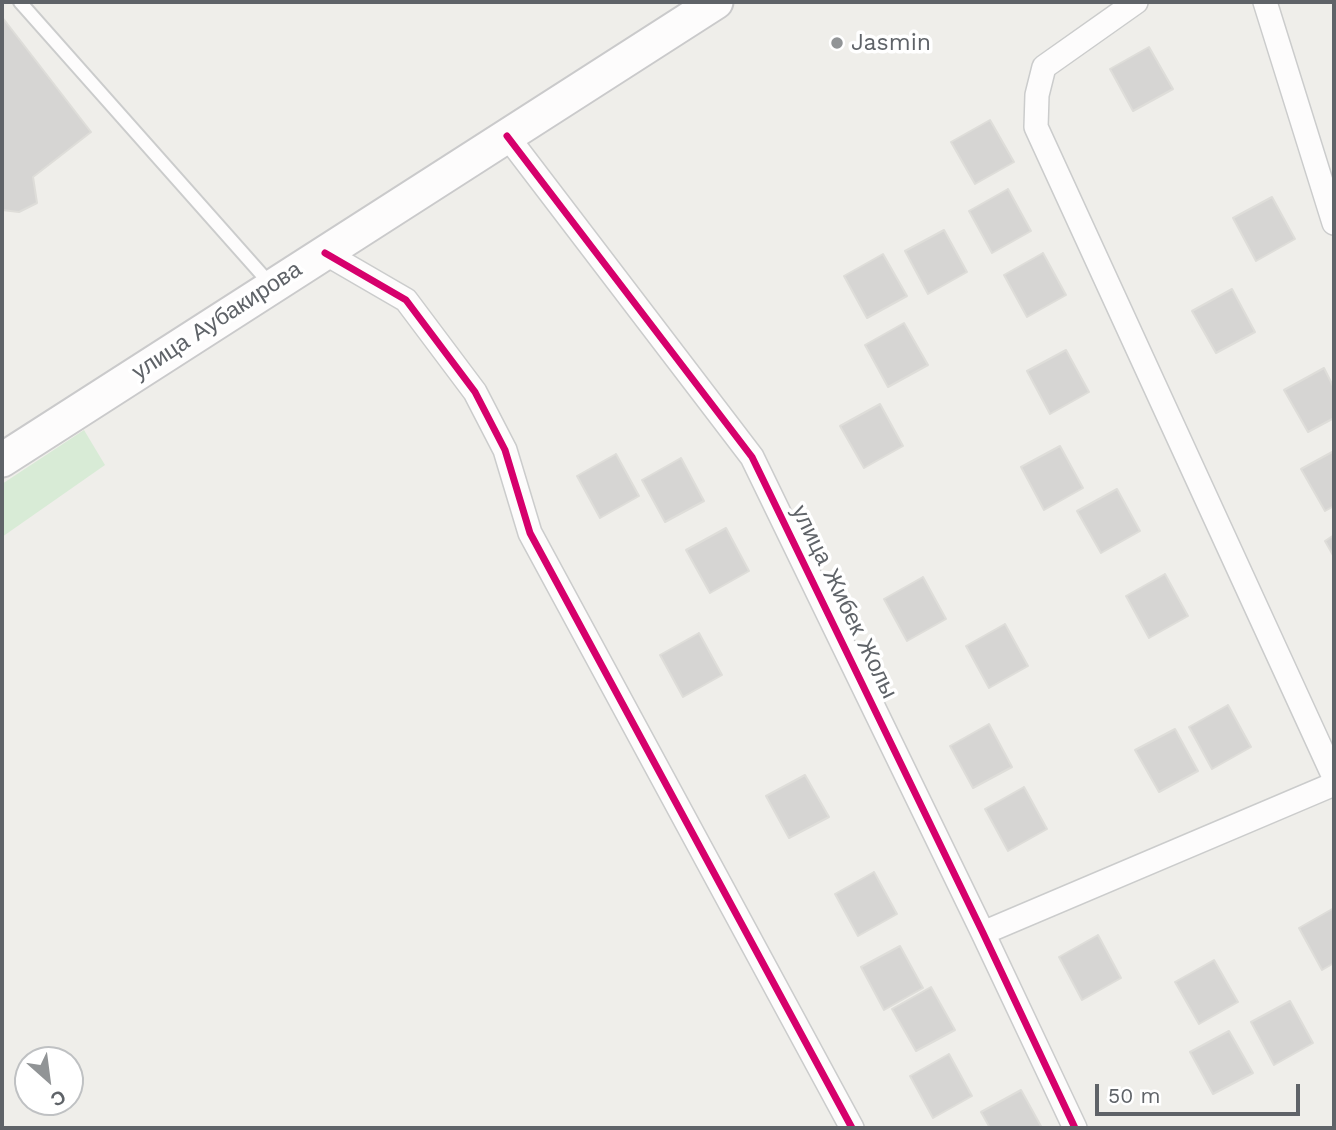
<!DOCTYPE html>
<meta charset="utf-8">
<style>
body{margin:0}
#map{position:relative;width:1336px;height:1130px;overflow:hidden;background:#efeeea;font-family:"Work Sans",sans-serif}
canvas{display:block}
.frame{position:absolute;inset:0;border:4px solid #5f6368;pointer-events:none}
.north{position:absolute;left:14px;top:1046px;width:70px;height:70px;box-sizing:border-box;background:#fff;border:2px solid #bfc1c3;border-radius:50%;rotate:152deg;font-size:19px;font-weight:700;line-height:28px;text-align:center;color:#5f6368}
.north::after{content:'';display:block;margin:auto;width:24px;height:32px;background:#919496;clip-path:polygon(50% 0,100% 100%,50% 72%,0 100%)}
.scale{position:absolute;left:1095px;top:1084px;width:205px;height:32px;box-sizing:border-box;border:4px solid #5f6368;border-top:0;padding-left:9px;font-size:21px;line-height:24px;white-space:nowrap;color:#5f6368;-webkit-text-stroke:5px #fff;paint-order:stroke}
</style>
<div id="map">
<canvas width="1336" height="1130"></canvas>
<div class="frame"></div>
<div class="north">С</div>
<div class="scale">50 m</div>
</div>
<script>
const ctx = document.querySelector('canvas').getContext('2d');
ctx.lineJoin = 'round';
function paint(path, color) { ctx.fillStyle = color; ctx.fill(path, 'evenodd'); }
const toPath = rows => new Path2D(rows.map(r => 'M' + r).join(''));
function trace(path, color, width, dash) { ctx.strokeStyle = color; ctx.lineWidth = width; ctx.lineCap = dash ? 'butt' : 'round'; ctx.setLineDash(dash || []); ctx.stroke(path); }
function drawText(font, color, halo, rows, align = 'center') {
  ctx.font = font + ' "Work Sans",sans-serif'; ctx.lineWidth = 7; ctx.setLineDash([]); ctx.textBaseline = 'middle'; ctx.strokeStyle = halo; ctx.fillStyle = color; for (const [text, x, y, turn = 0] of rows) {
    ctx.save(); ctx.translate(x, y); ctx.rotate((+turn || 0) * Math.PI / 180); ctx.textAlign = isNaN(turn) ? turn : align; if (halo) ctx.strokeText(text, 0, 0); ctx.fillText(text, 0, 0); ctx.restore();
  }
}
const green = toPath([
 [84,430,105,465,2,537,2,484]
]);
const building = toPath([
 [2,17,91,132,33,177,37,203,19,212,2,210,2,17],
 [1149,47,1173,89,1133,111,1110,69,1149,47],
 [990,120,1014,162,975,184,951,142,990,120],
 [1008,189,1031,231,992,253,969,211,1008,189],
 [1272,197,1295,239,1256,261,1233,218,1272,197],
 [944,230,967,272,928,294,905,251,944,230],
 [1043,253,1066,295,1027,317,1004,275,1043,253],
 [883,254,907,296,867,318,844,276,883,254],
 [1232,289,1255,332,1216,353,1192,311,1232,289],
 [904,323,928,365,888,387,865,345,904,323],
 [1066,350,1089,392,1050,414,1027,371,1066,350],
 [1324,368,1334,388,1334,418,1308,432,1284,390,1324,368],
 [880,404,903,446,864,468,840,426,880,404],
 [1060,446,1083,488,1044,510,1021,467,1060,446],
 [1334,451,1334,506,1325,511,1301,469,1334,451],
 [616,454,639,496,600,518,577,476,616,454],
 [681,458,704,501,665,522,642,480,681,458],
 [1117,489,1140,531,1101,553,1077,511,1117,489],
 [726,528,749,571,710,593,686,550,726,528],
 [1334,535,1334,557,1325,541,1334,535],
 [1165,574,1188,616,1149,638,1126,596,1165,574],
 [923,577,946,619,907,641,884,599,923,577],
 [1005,624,1028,666,989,688,966,646,1005,624],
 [699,633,722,675,683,697,660,655,699,633],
 [1228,705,1251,747,1212,769,1189,727,1228,705],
 [989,724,1012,767,973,788,950,746,989,724],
 [1175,729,1198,771,1159,792,1135,750,1175,729],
 [805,775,829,817,789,838,766,796,805,775],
 [1024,787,1047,829,1008,851,985,809,1024,787],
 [874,872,897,914,858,936,835,894,874,872],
 [1334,908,1334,963,1322,970,1299,928,1334,908],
 [1098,935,1121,978,1082,1000,1059,957,1098,935],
 [900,946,923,988,884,1010,861,967,900,946],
 [1214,960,1238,1002,1199,1024,1175,982,1214,960],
 [931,987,955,1030,916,1051,892,1009,931,987],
 [1290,1001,1313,1043,1274,1065,1251,1022,1290,1001],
 [1229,1031,1253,1073,1213,1094,1190,1052,1229,1031],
 [949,1054,972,1096,933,1118,910,1076,949,1054],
 [1021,1090,1042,1128,990,1128,981,1112,1021,1090]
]);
const lane = toPath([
 [20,2,272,286]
]);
const street = toPath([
 [1136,2,1044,67,1037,95,1036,127,1334,777],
 [1265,2,1334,223],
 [507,136,752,457,983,933,1075,1128],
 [325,253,406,300,475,392,505,450,530,533,852,1128],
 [983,933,1334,784]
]);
const secondary = toPath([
 [2,460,716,2]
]);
const cycleway = toPath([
 [507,136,752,457,983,933,1075,1128],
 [325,253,406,300,475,392,505,450,530,533,852,1128]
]);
const markers = [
 [837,43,7,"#919496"]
];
const poiNames = [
 ["Jasmin",851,43]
];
const streetNames = [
 ["улица Аубакирова",217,321,-33],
 ["улица Жибек Жолы",844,602,64]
];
paint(green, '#d8ebd6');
paint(building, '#d6d5d3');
trace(building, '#deddd9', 2);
trace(lane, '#cbcccc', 16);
trace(street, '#cbcccc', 26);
trace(secondary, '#cacacb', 37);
trace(lane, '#fdfcfc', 12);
trace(street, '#fdfcfc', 23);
trace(secondary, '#fdfcfc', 33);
trace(cycleway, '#d6006c', 7);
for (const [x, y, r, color] of markers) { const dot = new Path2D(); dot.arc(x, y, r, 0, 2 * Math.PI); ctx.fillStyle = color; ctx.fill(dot); trace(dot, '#fff', 2.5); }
drawText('23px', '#5f6368', '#fff', poiNames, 'left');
drawText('23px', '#5f6368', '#fff', streetNames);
</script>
